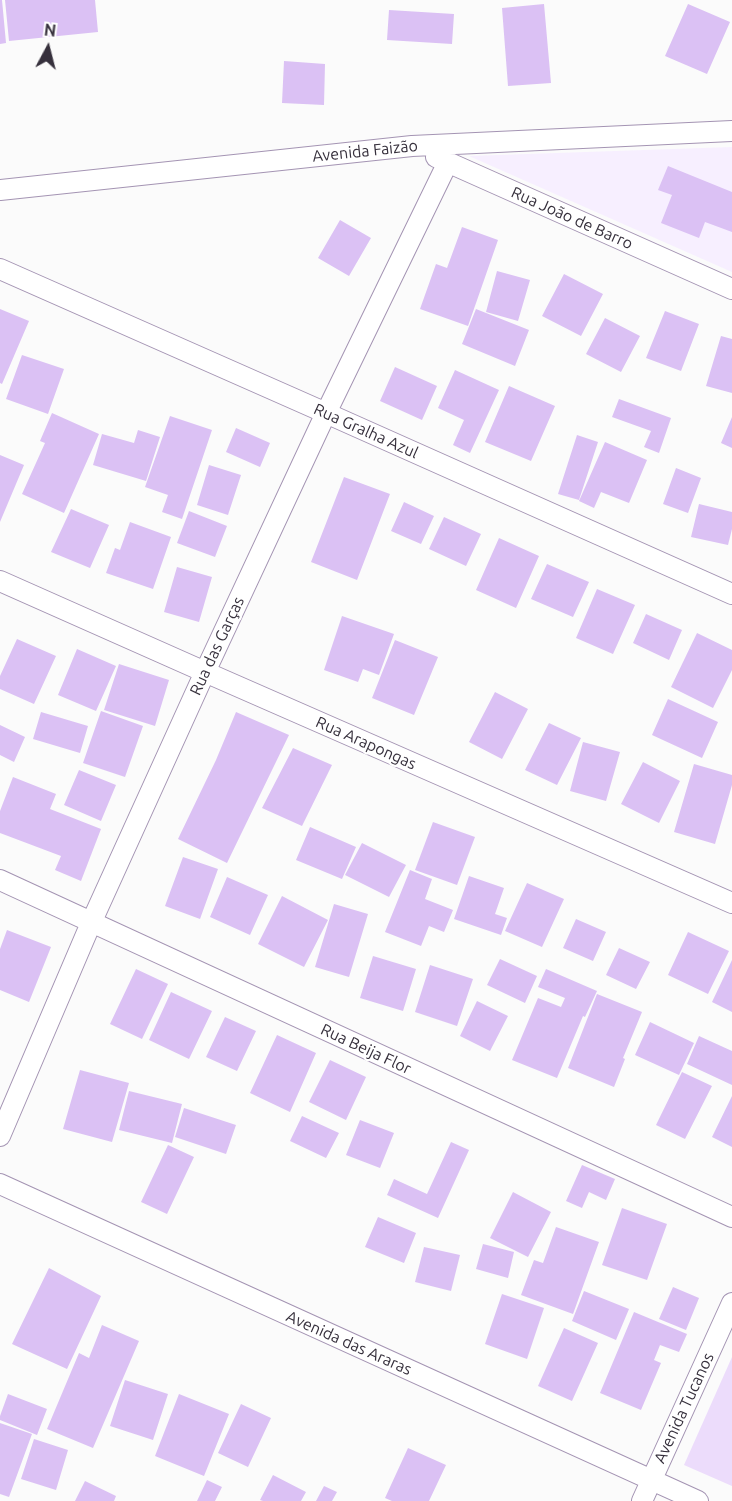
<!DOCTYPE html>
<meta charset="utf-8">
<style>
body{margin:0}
#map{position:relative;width:732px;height:1501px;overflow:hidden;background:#fbfbfb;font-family:Ubuntu,sans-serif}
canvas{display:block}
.north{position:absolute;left:18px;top:18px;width:60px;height:60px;-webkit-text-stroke:4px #fff;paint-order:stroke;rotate:7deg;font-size:16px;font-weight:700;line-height:24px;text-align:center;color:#36303c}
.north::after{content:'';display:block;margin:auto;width:21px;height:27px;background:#36303c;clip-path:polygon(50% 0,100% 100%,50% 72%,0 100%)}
</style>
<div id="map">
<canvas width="732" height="1501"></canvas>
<div class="north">N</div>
</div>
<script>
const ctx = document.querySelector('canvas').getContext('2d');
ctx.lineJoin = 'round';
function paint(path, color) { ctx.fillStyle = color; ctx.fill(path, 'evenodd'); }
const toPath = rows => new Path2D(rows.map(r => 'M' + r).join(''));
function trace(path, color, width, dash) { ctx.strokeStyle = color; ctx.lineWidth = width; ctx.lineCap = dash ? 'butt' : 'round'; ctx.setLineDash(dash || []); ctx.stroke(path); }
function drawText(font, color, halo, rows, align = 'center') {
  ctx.font = font + ' Ubuntu,sans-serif'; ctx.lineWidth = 4.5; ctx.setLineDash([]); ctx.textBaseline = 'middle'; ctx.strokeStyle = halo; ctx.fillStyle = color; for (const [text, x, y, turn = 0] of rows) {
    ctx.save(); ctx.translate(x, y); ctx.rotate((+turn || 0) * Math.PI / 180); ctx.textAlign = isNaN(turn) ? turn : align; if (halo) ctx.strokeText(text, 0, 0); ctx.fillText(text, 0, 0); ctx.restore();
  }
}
const built = toPath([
 [732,147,732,272,469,156]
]);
const green = toPath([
 [732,1357,732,1486,684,1465]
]);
const building = toPath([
 [0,0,2,0,6,43,0,44],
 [5,0,95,0,98,32,9,41],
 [544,4,551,83,508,86,502,8],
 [688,4,730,22,707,74,665,56],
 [389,10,454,14,452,44,387,40],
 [284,61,325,64,324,105,282,103],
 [668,166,732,192,732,232,705,222,699,238,661,223,672,195,658,190],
 [340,220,371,238,349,276,318,258],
 [462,227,498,240,468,326,420,309,436,264,447,268],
 [497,271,530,280,518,321,486,312],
 [564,274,603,294,581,336,542,316],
 [0,309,29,321,2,384,0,383],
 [476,309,529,330,515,366,462,344],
 [665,311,699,324,681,371,646,358],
 [605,318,640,336,621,372,586,354],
 [721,336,732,339,732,393,706,386],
 [22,355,64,369,48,414,6,399],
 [395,367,437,386,422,420,380,401],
 [455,370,499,390,470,453,453,445,464,420,438,408],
 [509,386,555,406,531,461,485,442],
 [619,399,671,418,659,453,644,447,651,431,612,417],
 [52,413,99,434,64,513,22,494,45,443,40,441],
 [170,416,212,430,182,519,162,512,168,495,145,487],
 [732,417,732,448,721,443],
 [236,428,270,443,260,467,226,452],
 [138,430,160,437,146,481,93,465,102,434,134,443],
 [577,435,598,442,579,500,558,494],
 [605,442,647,460,629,503,601,492,594,508,579,501],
 [0,455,24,465,0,522],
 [209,465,241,475,228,515,197,505],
 [676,468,701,478,688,513,663,504],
 [344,477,390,494,357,580,311,562],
 [404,502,434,516,421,544,391,531],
 [699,504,732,512,732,529,728,545,691,537],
 [71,509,109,525,90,568,51,552],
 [189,511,227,526,215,557,177,543],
 [444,517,481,534,466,566,429,549],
 [130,522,171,537,153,589,106,573,115,548,120,550],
 [499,538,539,556,516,608,476,590],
 [547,564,589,582,573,617,531,599],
 [177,567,212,577,199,622,164,612],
 [597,589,635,605,613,654,576,638],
 [646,614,682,630,669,660,633,643],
 [342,616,394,634,379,675,363,669,358,682,324,670],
 [697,633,732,650,732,670,713,708,671,687],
 [17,639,56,656,34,704,0,689,0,676],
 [395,640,438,657,414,715,372,698],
 [77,649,116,666,96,711,58,695],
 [119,664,169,680,155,726,104,710],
 [495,692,528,709,502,759,469,742],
 [668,699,718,722,702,758,652,735],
 [101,711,143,726,125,777,83,763],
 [41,712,88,726,80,753,33,739],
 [236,712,289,735,227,863,178,839,216,760],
 [549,723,581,738,557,785,525,770],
 [0,725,25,737,14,762,0,755],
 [583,742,620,752,606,801,570,791],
 [293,748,332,765,302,826,262,808],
 [643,762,680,781,659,823,621,804],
 [694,764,732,775,732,785,715,844,674,832],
 [79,770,116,785,101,821,64,805],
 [13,777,56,794,50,809,101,829,81,881,55,870,61,856,0,833,0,811],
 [433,822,475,837,457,885,415,870],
 [310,827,356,847,342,879,296,860],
 [362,843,406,865,389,897,345,875],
 [183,857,218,869,200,919,165,906],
 [410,870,432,879,425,899,453,910,444,932,429,926,421,946,385,932],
 [469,876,504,888,495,914,507,918,501,935,454,919],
 [227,877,268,895,250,935,210,917],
 [527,883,564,899,542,947,505,931],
 [282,896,328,920,304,967,258,944],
 [334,904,368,914,349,977,315,967],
 [576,919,606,932,593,961,563,948],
 [7,930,51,947,29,1002,0,990,0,949],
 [688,932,729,951,708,994,668,975],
 [619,948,650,962,636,989,606,975],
 [373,956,416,969,403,1011,360,998],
 [500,959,537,976,525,1003,487,985],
 [732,960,732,1012,712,1002],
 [430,965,473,979,457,1026,415,1012],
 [136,969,168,984,142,1039,110,1024],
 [546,969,597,991,585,1017,583,1016,557,1078,512,1060,538,998,561,1007,565,998,538,987],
 [171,992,212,1011,189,1059,149,1040],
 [597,994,642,1012,623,1058,625,1059,614,1087,568,1068],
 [477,1001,508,1016,490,1051,460,1036],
 [225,1017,256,1031,237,1071,206,1057],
 [650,1022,694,1043,679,1075,635,1055],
 [277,1035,316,1053,290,1112,250,1093],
 [699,1036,732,1051,732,1085,687,1064],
 [330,1060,366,1077,346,1120,309,1102],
 [80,1070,129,1083,112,1142,63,1129],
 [682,1072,712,1086,685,1139,656,1125],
 [129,1091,182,1104,172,1143,119,1130],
 [732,1096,732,1147,712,1137],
 [184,1108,236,1125,226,1154,175,1137],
 [302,1116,339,1133,326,1158,290,1141],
 [360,1120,394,1133,380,1168,346,1155],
 [451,1142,469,1150,438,1218,387,1195,394,1179,427,1194],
 [168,1145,194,1157,167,1214,141,1202],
 [582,1165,615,1179,606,1200,589,1192,582,1208,566,1201],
 [513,1192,551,1212,528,1257,490,1238],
 [622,1208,667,1224,647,1280,602,1265],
 [378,1217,416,1233,404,1263,365,1247],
 [556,1227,599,1242,573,1314,521,1295,534,1260,543,1263],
 [483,1244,514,1252,508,1278,476,1269],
 [424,1247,460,1255,451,1291,415,1282],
 [49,1268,101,1296,67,1369,12,1344],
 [673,1287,699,1298,686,1330,659,1319],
 [584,1291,629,1309,616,1340,572,1321],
 [502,1294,544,1308,527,1359,485,1344],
 [634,1312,687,1334,679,1352,660,1345,654,1360,661,1363,641,1410,600,1393],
 [102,1325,139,1341,93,1448,47,1429,79,1353,89,1358],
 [564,1328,598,1343,572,1401,538,1386],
 [125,1380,168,1394,153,1440,110,1426],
 [8,1394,47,1409,37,1435,0,1420,0,1416],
 [179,1394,229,1414,204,1476,155,1456],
 [241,1404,271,1418,248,1467,218,1453],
 [0,1423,32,1434,9,1497,0,1494],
 [34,1439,68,1450,56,1490,21,1479],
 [408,1448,446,1465,429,1501,392,1501,385,1498],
 [273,1475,306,1492,301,1501,263,1501,260,1500],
 [207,1480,222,1487,215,1501,197,1501],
 [85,1481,116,1496,114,1501,75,1501],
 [324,1486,337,1492,332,1501,316,1501]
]);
const street = toPath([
 [436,157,732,289],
 [0,190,412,146,732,131],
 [0,269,326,413,732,594],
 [0,581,205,672,732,903],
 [0,880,732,1217],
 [0,1136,91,923,205,672,326,413,448,162],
 [0,1184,698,1501],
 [642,1501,732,1303]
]);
const streetNames = [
 ["Avenida Faizão",365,151,-6],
 ["Rua João de Barro",572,218,24],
 ["Rua Gralha Azul",366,431,24],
 ["Rua das Garças",217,646,-65],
 ["Rua Arapongas",366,743,24],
 ["Rua Beija Flor",366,1049,25],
 ["Avenida das Araras",349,1343,24],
 ["Avenida Tucanos",684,1408,-65]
];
paint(built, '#f7efff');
paint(green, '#ecdcfb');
paint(building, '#dbc1f4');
trace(street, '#a494b3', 22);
trace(street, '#fff', 20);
drawText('16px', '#36303c', '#fff', streetNames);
</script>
